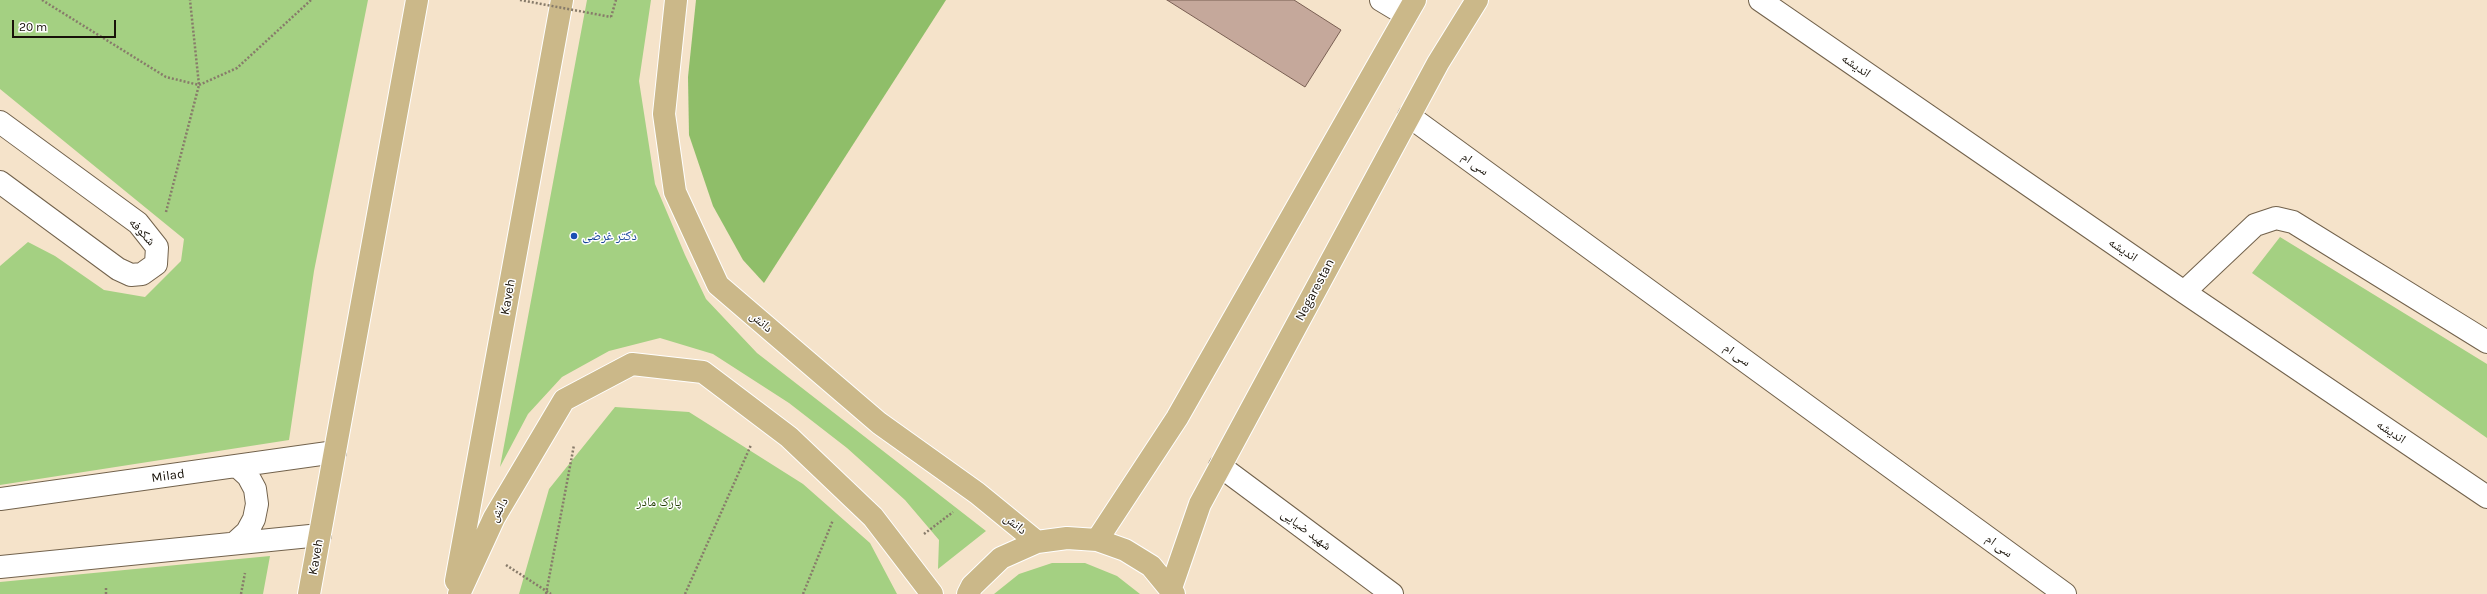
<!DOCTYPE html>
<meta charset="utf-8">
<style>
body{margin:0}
#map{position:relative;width:2487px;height:594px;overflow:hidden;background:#f5e3ca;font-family:Karla,sans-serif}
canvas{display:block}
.scale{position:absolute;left:12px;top:20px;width:104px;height:18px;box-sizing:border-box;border:2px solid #181209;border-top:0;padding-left:5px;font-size:12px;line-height:14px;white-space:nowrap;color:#181209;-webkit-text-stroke:3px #fff;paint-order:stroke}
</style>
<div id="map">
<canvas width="2487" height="594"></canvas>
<div class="scale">20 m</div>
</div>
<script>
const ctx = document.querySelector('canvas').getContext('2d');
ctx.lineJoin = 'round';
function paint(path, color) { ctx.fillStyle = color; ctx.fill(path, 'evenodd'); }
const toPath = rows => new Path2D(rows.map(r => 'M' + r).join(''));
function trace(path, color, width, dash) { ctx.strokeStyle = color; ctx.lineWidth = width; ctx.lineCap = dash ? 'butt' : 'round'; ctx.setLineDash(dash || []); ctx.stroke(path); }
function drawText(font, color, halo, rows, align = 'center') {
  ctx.font = font + ' Karla,"Noto Naskh Arabic",sans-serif'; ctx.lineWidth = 3; ctx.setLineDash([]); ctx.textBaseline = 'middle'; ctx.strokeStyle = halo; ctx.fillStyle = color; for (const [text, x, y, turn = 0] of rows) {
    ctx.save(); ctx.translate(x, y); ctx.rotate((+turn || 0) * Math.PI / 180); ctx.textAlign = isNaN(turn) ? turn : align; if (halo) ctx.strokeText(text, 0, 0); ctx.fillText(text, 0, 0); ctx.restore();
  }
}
const green = toPath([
 [0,0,368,0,314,271,289,440,0,485,0,266,28,242,55,256,104,290,145,297,181,261,184,239,0,89],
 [587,0,651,0,639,81,655,184,685,255,706,299,757,353,986,531,938,569,939,540,905,500,847,448,789,403,713,354,660,338,609,351,562,377,528,414,500,467],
 [2280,237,2487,364,2487,438,2252,273],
 [615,407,689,412,803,484,870,543,897,594,519,594,549,489],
 [270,556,263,594,0,594,0,582],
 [1052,563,1085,563,1117,576,1140,594,994,594,1019,574]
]);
const forest = toPath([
 [696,0,946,0,764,283,743,260,713,206,689,135,688,77]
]);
const building = toPath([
 [1167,0,1294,0,1341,30,1305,87,1167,0]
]);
const path = toPath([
 [42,0,166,77,199,85,237,68,311,0],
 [611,17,616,0],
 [166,212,199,85,190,0],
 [924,534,953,512],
 [506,565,551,594],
 [106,594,106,586],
 [241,594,245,573],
 [546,594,574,445],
 [685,594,751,445],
 [803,594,833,520]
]);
const minor = toPath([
 [1381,0,1406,15],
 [1760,0,2184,292,2487,497],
 [1409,116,2065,594],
 [0,122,138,223,157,247,156,264,142,274,131,275,118,269,0,182],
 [2184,292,2255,225,2276,218,2293,222,2487,342],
 [1220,466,1392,594],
 [0,499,335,452],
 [236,542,247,532,254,519,257,504,255,489,248,476,237,466],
 [0,567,320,535]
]);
const major = toPath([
 [676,0,664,114,675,192,718,285,879,423,977,493,1037,542],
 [1097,540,1177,418,1415,0],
 [456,581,562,0],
 [1171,588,1200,504,1438,63,1477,0],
 [309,594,417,0],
 [459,594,494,518,564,400,632,364,703,372,789,437,873,517,932,594],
 [968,594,972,586,1001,558,1037,542,1067,538,1097,540,1125,550,1151,566,1174,594]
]);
const pathBridge = toPath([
 [520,0,611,17]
]);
const markers = [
 [574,236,4,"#1a4fb4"]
];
const streetNames = [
 ["اندیشه",1856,66,35],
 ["سی ام",1475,164,36],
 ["شکوفه",142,232,47],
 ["اندیشه",2123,250,35],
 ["Negarestan",1315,290,-62],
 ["Kaveh",508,297,-80],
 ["دانش",761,322,41],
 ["سی ام",1737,355,36],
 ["اندیشه",2391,432,34],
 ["Milad",168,476,-8],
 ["دانش",499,510,-62],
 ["دانش",1015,524,39],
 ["شهید ضیایی",1306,530,37],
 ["سی ام",1999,546,36],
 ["Kaveh",316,557,-80]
];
const transitNames = [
 ["دکتر غرضی",582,236]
];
const parkNames = [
 ["پارک مادر",659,502]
];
paint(green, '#a4d082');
paint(forest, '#8fbe69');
paint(building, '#c5a89b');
trace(building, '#795f53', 1);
trace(minor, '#72624c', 24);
trace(major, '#fff', 24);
trace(path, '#877b6a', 2.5, [2, 2]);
trace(minor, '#fff', 22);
trace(major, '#cbb889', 22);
trace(pathBridge, '#877b6a', 2.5, [2, 2]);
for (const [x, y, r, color] of markers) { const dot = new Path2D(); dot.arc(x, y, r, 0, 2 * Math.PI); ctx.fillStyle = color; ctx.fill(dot); trace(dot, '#fff', 1.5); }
drawText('13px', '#181209', '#fff', streetNames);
drawText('13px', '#164399', '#fff', transitNames, 'left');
drawText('13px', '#1f3c00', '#fff', parkNames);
</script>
